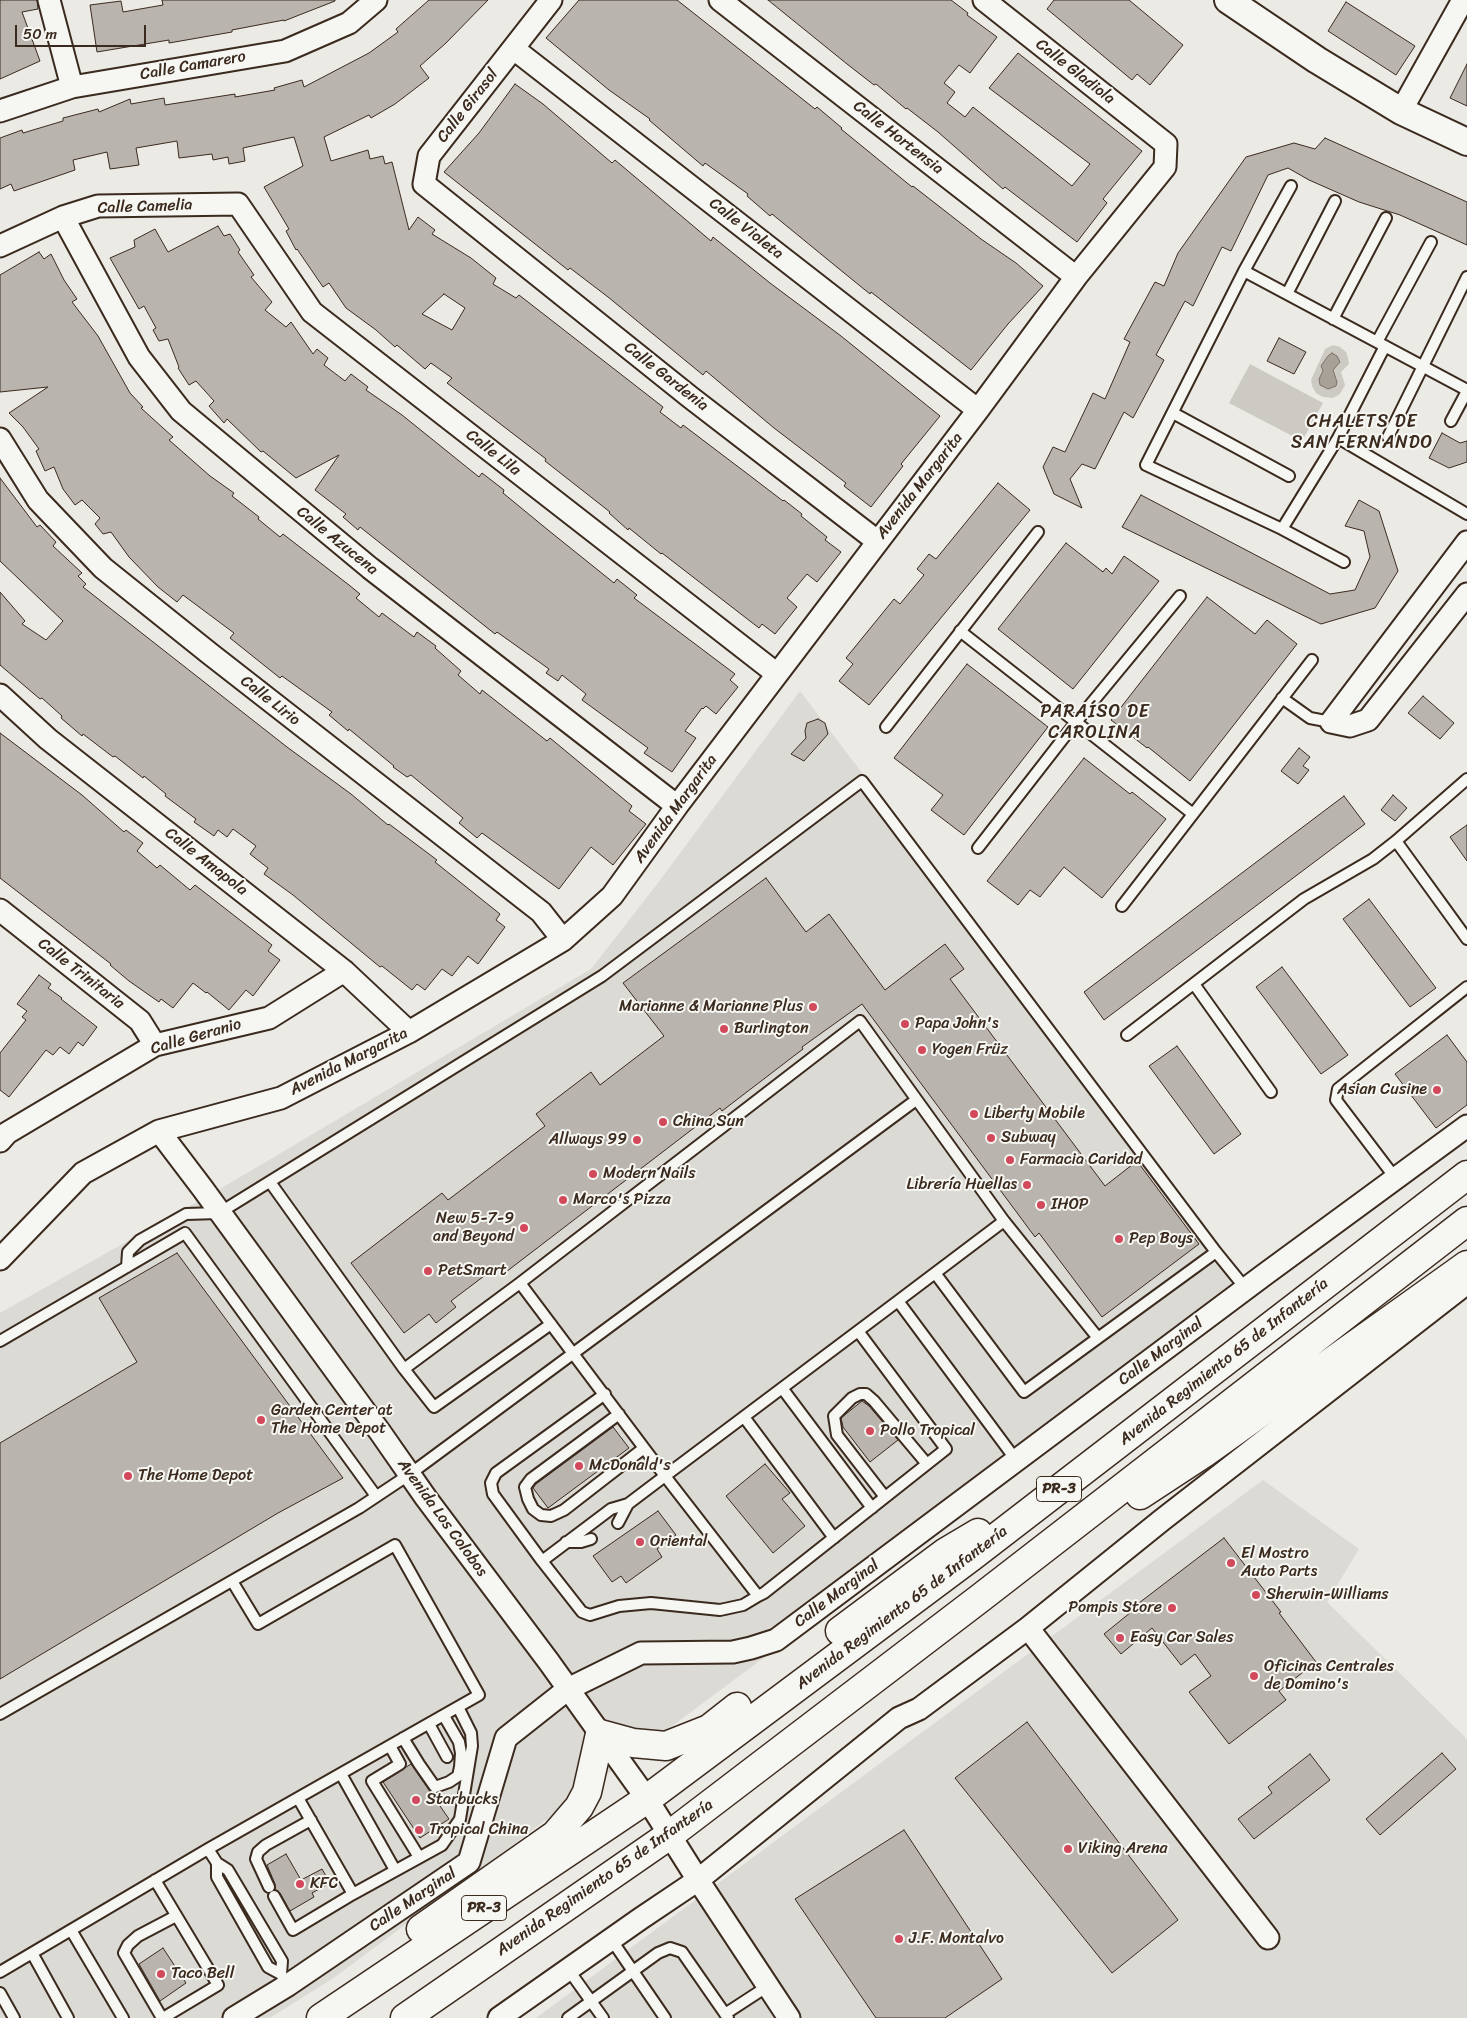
<!DOCTYPE html>
<meta charset="utf-8">
<style>
body{margin:0}
#map{position:relative;width:1467px;height:2018px;overflow:hidden;background:#ebeae5;font-family:Sriracha,sans-serif}
canvas{display:block}
.scale{position:absolute;left:15px;top:25px;width:131px;height:22px;box-sizing:border-box;border:2px solid #3b2a1e;border-top:0;padding-left:6px;font-size:15px;line-height:18px;white-space:nowrap;color:#3b2a1e;-webkit-text-stroke:4px #f6f6f2;paint-order:stroke}
</style>
<div id="map">
<canvas width="1467" height="2018"></canvas>
<div class="scale">50 m</div>
</div>
<script>
const ctx = document.querySelector('canvas').getContext('2d');
ctx.lineJoin = 'round';
function paint(path, color) { ctx.fillStyle = color; ctx.fill(path, 'evenodd'); }
const toPath = rows => new Path2D(rows.map(r => 'M' + r).join(''));
function trace(path, color, width, dash) { ctx.strokeStyle = color; ctx.lineWidth = width; ctx.lineCap = dash ? 'butt' : 'round'; ctx.setLineDash(dash || []); ctx.stroke(path); }
function drawText(font, color, halo, rows, align = 'center') {
  ctx.font = font + ' Sriracha,sans-serif'; ctx.lineWidth = 4; ctx.setLineDash([]); ctx.textBaseline = 'middle'; ctx.strokeStyle = halo; ctx.fillStyle = color; for (const [text, x, y, turn = 0] of rows) {
    ctx.save(); ctx.translate(x, y); ctx.rotate((+turn || 0) * Math.PI / 180); ctx.textAlign = isNaN(turn) ? turn : align; if (halo) ctx.strokeText(text, 0, 0); ctx.fillText(text, 0, 0); ctx.restore();
  }
}
const built = toPath([
 [800,691,1255,1292,335,1977,270,2018,0,2018,0,1313,220,1189,591,969,658,883],
 [1263,1480,1359,1549,1327,1602,1467,1739,1467,2018,536,2018]
]);
const green = toPath([
 [1333,345,1340,347,1346,352,1348,358,1349,364,1341,372,1345,385,1340,394,1333,398,1323,397,1316,393,1312,386,1311,380,1325,349],
 [1250,364,1323,403,1302,441,1229,403]
]);
const water = toPath([
 [1332,353,1337,356,1340,362,1333,370,1337,382,1336,386,1328,389,1320,385,1319,379,1323,371,1321,366,1328,356,1332,353]
]);
const building = toPath([
 [0,0,37,0,38,9,22,12,40,61,0,79,0,0],
 [162,0,335,0,335,1,284,21,284,20,232,30,232,32,169,43,169,40,97,52,90,5,121,1,123,12,163,5,162,0],
 [429,0,488,0,446,43,420,66,429,78,395,104,371,118,369,115,324,137,331,161,368,150,370,159,383,156,385,164,392,162,409,230,418,217,435,230,432,234,471,258,496,278,493,284,516,298,519,295,663,407,660,412,681,428,683,425,749,475,783,501,784,500,802,514,801,516,827,537,825,540,841,552,817,582,807,574,787,598,797,607,775,634,762,624,759,628,662,553,661,554,629,528,628,530,609,513,610,512,545,461,546,459,447,383,452,378,431,363,425,369,397,345,395,347,376,330,346,308,329,283,323,287,297,249,296,250,286,231,289,229,264,187,303,166,294,137,243,148,245,161,229,164,228,157,213,160,212,154,179,158,177,141,136,148,139,165,110,169,107,152,73,160,75,170,14,191,11,184,0,189,0,138,22,130,23,133,63,121,63,118,98,109,99,112,130,99,131,104,164,98,165,105,235,94,235,97,275,90,274,88,302,80,304,87,369,53,398,32,396,29,429,0],
 [444,294,465,308,452,330,422,314,444,294],
 [579,0,677,0,815,109,817,107,842,128,841,129,912,187,913,186,981,239,1016,263,1043,286,1008,324,971,370,871,292,870,294,838,268,772,214,770,216,747,196,748,194,705,163,703,166,649,120,650,119,609,90,546,38,579,0],
 [768,0,951,0,968,13,967,15,997,37,970,73,959,65,944,83,955,92,947,103,965,117,973,107,1072,186,1090,164,989,88,1018,53,1142,151,1103,199,1107,203,1077,242,1005,187,1003,189,938,132,907,108,906,109,876,84,874,85,847,64,768,0],
 [1054,0,1129,0,1183,45,1150,85,1137,74,1132,80,1047,9,1054,0],
 [1346,2,1415,46,1396,75,1328,31,1346,2],
 [1467,64,1467,106,1450,98,1467,64],
 [515,84,543,104,612,163,615,160,711,241,713,237,770,283,841,336,940,416,901,464,903,466,871,507,844,486,846,483,774,428,706,371,703,375,608,297,570,268,568,270,444,172,479,133,515,84],
 [1325,138,1467,202,1467,245,1400,215,1359,202,1309,180,1288,168,1268,175,1231,251,1222,247,1193,306,1185,301,1156,355,1164,360,1133,418,1124,412,1095,469,1082,464,1070,479,1082,508,1054,494,1043,467,1053,447,1065,452,1093,393,1105,399,1130,342,1124,339,1155,282,1164,286,1178,253,1246,157,1294,143,1315,149,1325,138],
 [218,226,224,236,230,234,240,250,238,252,254,275,251,277,272,302,265,310,286,327,291,322,313,354,317,349,328,358,324,365,345,381,351,374,368,387,366,390,402,415,479,477,482,473,504,490,503,493,548,530,614,583,617,579,637,595,634,598,735,674,730,680,738,687,716,714,706,706,703,709,702,708,685,731,696,738,672,772,644,753,648,748,582,700,586,694,562,675,558,681,546,673,549,669,497,632,495,634,360,527,358,530,343,517,346,514,315,490,339,455,296,478,263,451,261,452,227,419,224,423,209,406,214,401,196,381,189,385,178,368,179,367,168,339,159,341,153,330,156,328,144,306,139,309,110,258,135,247,134,240,155,229,168,252,218,226],
 [39,252,44,259,51,254,64,280,77,299,72,302,98,336,130,393,143,407,141,408,173,437,169,440,210,476,234,493,232,496,259,517,258,519,280,537,283,534,349,585,360,594,356,598,379,617,382,613,414,637,417,632,436,646,435,648,461,671,458,675,480,694,482,690,547,741,550,738,632,806,629,811,646,824,613,865,591,847,559,889,482,833,477,838,459,823,463,818,411,775,407,777,393,767,394,766,349,729,348,731,329,715,332,712,282,676,280,678,230,638,234,633,183,595,177,602,158,587,129,557,111,532,103,534,95,524,100,518,82,500,75,505,63,489,54,467,45,471,36,451,39,449,23,427,9,413,48,387,0,392,0,275,39,252],
 [1279,338,1306,352,1294,374,1267,361,1279,338],
 [1442,433,1460,443,1467,441,1467,462,1449,468,1429,458,1442,433],
 [0,478,37,527,40,525,56,542,53,546,82,573,78,576,86,584,83,587,287,747,351,794,388,825,389,824,437,860,435,862,500,914,496,920,505,927,478,964,468,956,452,976,442,969,425,990,417,984,412,990,382,966,380,967,293,895,264,874,268,868,250,854,256,846,233,829,227,837,218,830,214,836,194,822,196,819,165,796,166,794,144,776,143,778,115,756,113,757,83,734,82,736,61,718,62,716,42,698,40,699,0,665,0,592,25,621,22,624,46,640,63,621,0,561,0,478],
 [998,483,1030,510,869,705,839,681,853,664,846,658,894,599,900,604,924,575,917,569,929,554,936,559,998,483],
 [1141,495,1330,594,1355,590,1370,557,1364,531,1345,526,1359,500,1379,511,1398,571,1375,608,1321,624,1122,527,1141,495],
 [1066,543,1103,572,1106,568,1112,574,1124,556,1159,581,1073,689,998,629,1066,543],
 [1207,597,1255,634,1267,620,1297,644,1190,781,1148,747,1147,748,1111,720,1207,597],
 [967,664,1048,727,964,835,931,810,943,795,894,758,967,664],
 [1423,696,1454,723,1440,739,1408,713,1423,696],
 [818,719,825,723,828,734,804,761,791,754,806,738,805,731,807,723,818,719],
 [0,733,82,795,124,832,126,830,143,843,137,851,157,868,160,865,190,890,195,885,272,945,268,951,280,960,253,996,246,990,229,1010,207,992,206,993,193,983,173,1008,161,999,159,1002,129,981,110,965,111,964,0,878,0,733],
 [1299,748,1310,757,1303,766,1309,770,1298,784,1281,771,1299,748],
 [1084,758,1130,794,1132,792,1166,819,1102,898,1064,867,1040,897,1030,890,1018,905,987,881,1084,758],
 [1393,795,1407,808,1395,821,1381,810,1393,795],
 [1344,796,1365,824,1104,1020,1084,992,1344,796],
 [1467,825,1467,861,1450,837,1467,825],
 [766,878,806,932,829,914,885,990,945,944,964,969,950,979,1105,1186,1137,1161,1199,1244,1102,1317,1039,1233,1035,1237,862,1004,802,1047,803,1049,722,1111,720,1108,502,1275,496,1267,451,1301,456,1307,436,1323,429,1314,404,1333,351,1263,442,1193,448,1200,545,1126,536,1114,591,1072,600,1085,664,1036,623,983,766,878],
 [1369,899,1436,988,1410,1007,1343,919,1369,899],
 [1282,967,1348,1055,1321,1074,1256,987,1282,967],
 [39,975,51,984,48,988,62,998,61,999,97,1027,83,1046,78,1042,69,1054,60,1047,53,1055,46,1050,9,1097,0,1090,0,1053,26,1020,22,1017,27,1011,17,1004,39,975],
 [1447,1035,1467,1062,1467,1105,1436,1128,1395,1074,1447,1035],
 [1177,1046,1241,1134,1214,1154,1149,1066,1177,1046],
 [177,1253,343,1478,278,1513,0,1679,0,1443,137,1362,99,1298,177,1253],
 [862,1401,869,1406,898,1440,870,1462,843,1427,841,1418,862,1401],
 [613,1427,629,1448,548,1508,533,1488,536,1484,613,1427],
 [765,1464,790,1493,782,1499,805,1526,773,1553,726,1496,765,1464],
 [658,1511,676,1535,657,1549,662,1557,626,1583,621,1576,612,1582,593,1556,658,1511],
 [1224,1538,1281,1612,1279,1613,1316,1662,1279,1691,1286,1700,1229,1744,1189,1692,1211,1676,1195,1654,1181,1665,1152,1628,1121,1654,1104,1634,1136,1608,1135,1606,1224,1538],
 [1027,1722,1178,1920,1112,1973,955,1778,1027,1722],
 [1442,1753,1456,1769,1380,1835,1366,1819,1442,1753],
 [1310,1754,1330,1780,1254,1839,1238,1819,1272,1793,1268,1787,1310,1754],
 [411,1764,449,1819,420,1838,383,1782,411,1764],
 [904,1830,1002,1979,945,2018,876,2018,795,1899,904,1830],
 [286,1854,301,1880,322,1869,330,1883,312,1893,314,1897,290,1911,280,1893,275,1889,275,1884,267,1865,286,1854],
 [163,1948,186,1983,160,2001,139,1964,163,1948]
]);
const service = toPath([
 [1291,186,1244,271,1146,465,1282,529,1344,562],
 [1244,271,1467,390],
 [1287,294,1335,201],
 [1333,319,1386,218],
 [1377,342,1431,242],
 [1385,346,1338,438,1467,514],
 [1173,413,1289,476],
 [1451,421,1467,391],
 [1388,437,1467,277],
 [1282,529,1338,438],
 [960,631,1193,814],
 [1282,698,1310,718,1331,722],
 [886,727,1038,532],
 [1396,841,1467,939],
 [978,848,1076,722,1180,596],
 [1122,906,1312,660],
 [1194,984,1271,1092],
 [1127,1035,1304,899,1373,859,1396,841,1467,779],
 [1396,1179,1336,1100,1338,1089,1467,987],
 [270,1182,404,1369,520,1283,860,1021,1004,1221,1098,1338,1216,1252],
 [1004,1221,898,1301,1016,1460],
 [127,1267,128,1252,140,1240,186,1214,219,1213,602,976,862,781,1216,1252,1246,1289],
 [935,1273,1024,1392,1098,1338],
 [520,1283,665,1476,898,1301],
 [0,1341,185,1233,376,1496],
 [404,1369,434,1407,551,1324],
 [782,1388,872,1508],
 [619,1414,531,1479,525,1487,528,1499,533,1509,541,1515,551,1516,564,1510,644,1448],
 [744,1417,834,1538],
 [885,1497,837,1435,834,1416,852,1398,860,1394,866,1394,874,1401,927,1464],
 [618,1523,628,1504],
 [566,1542,581,1542,591,1539],
 [542,1561,493,1494,491,1483,496,1473,605,1394],
 [758,1596,665,1476,628,1504,611,1509,542,1561,582,1612,590,1615,619,1606,651,1603,720,1610,743,1605,758,1596,764,1593,946,1449,858,1331],
 [0,1714,359,1508,410,1474,916,1100],
 [429,1724,447,1757],
 [403,1738,419,1764,435,1787,449,1782,458,1776,460,1767,461,1753,459,1742,444,1716],
 [390,1746,400,1764,372,1781,419,1857],
 [341,1774,395,1870],
 [208,1849,217,1863,228,1870,282,1961,281,1974],
 [217,1863,217,1877,268,1967,281,1974,283,1978],
 [155,1880,218,1985,163,2018],
 [269,1887,256,1859,258,1852,266,1845,311,1820],
 [353,1894,442,1845,460,1819,472,1746,471,1733,458,1707],
 [274,1896,293,1930,353,1894,298,1798],
 [71,1930,123,2018],
 [611,1939,665,2018],
 [32,1953,68,2018],
 [568,1969,603,2018],
 [0,1972,208,1849,479,1695,395,1545,258,1624,232,1581],
 [0,1993,14,2018],
 [725,2014,768,1986],
 [162,2018,124,1953,128,1945,138,1936,176,1916],
 [568,2018,658,1953,670,1948,682,1952,728,2018]
]);
const minor = toPath([
 [49,0,72,87],
 [551,0,429,156,424,184,690,397,877,541],
 [720,0,1076,277],
 [514,49,978,410],
 [0,111,72,87,285,51,349,23,376,0],
 [1401,111,1463,0],
 [63,217,139,357,181,411,370,568,677,806],
 [0,246,63,217,98,206,238,204,312,312,777,674],
 [0,439,38,500,103,568,209,653,541,912,563,940],
 [1467,542,1331,722,1350,726,1368,720,1467,594],
 [0,695,48,739,344,971,409,1032],
 [0,910,140,1021,155,1045],
 [159,1131,203,1189,380,1432,426,1498,549,1662,647,1799,698,1880,789,2018],
 [0,1141,7,1133,155,1045,269,1018,344,971],
 [0,1259,83,1173,159,1131,281,1098,409,1032,563,940,612,896,677,806,978,410,1076,277,1165,167,1166,144,984,0],
 [1028,1628,1268,1938],
 [234,2018,288,1985,469,1862,506,1738,568,1689,641,1653,733,1652,751,1648,776,1640,1264,1275,1467,1126],
 [499,2018,640,1919,698,1880,899,1718,919,1709,1028,1628,1162,1520,1467,1283]
]);
const tertiary = toPath([
 [1228,0,1317,60,1401,111,1467,142]
]);
const primary = toPath([
 [1140,1495,1204,1453,1467,1265],
 [840,1631,946,1552,978,1533],
 [421,1929,555,1835,579,1807,587,1792,600,1734,633,1743,666,1746,709,1729,737,1707],
 [321,2018,647,1799,971,1557,1467,1175],
 [405,2018,671,1834,979,1599,1467,1221]
]);
const markers = [
 [813,1007,5,"#d1495b"],
 [905,1024,5,"#d1495b"],
 [724,1029,5,"#d1495b"],
 [922,1050,5,"#d1495b"],
 [1437,1090,5,"#d1495b"],
 [974,1114,5,"#d1495b"],
 [663,1122,5,"#d1495b"],
 [991,1138,5,"#d1495b"],
 [637,1140,5,"#d1495b"],
 [1010,1160,5,"#d1495b"],
 [593,1174,5,"#d1495b"],
 [1027,1185,5,"#d1495b"],
 [563,1200,5,"#d1495b"],
 [1041,1205,5,"#d1495b"],
 [524,1228,5,"#d1495b"],
 [1119,1239,5,"#d1495b"],
 [428,1271,5,"#d1495b"],
 [261,1420,5,"#d1495b"],
 [870,1431,5,"#d1495b"],
 [579,1466,5,"#d1495b"],
 [128,1476,5,"#d1495b"],
 [640,1542,5,"#d1495b"],
 [1231,1563,5,"#d1495b"],
 [1256,1595,5,"#d1495b"],
 [1172,1608,5,"#d1495b"],
 [1120,1638,5,"#d1495b"],
 [1254,1676,5,"#d1495b"],
 [416,1800,5,"#d1495b"],
 [419,1830,5,"#d1495b"],
 [1068,1849,5,"#d1495b"],
 [300,1884,5,"#d1495b"],
 [899,1939,5,"#d1495b"],
 [161,1974,5,"#d1495b"]
];
const shields = [
 [1059,1489,45],
 [484,1908,45]
];
const shieldNames = [
 ["PR-3",1059,1489],
 ["PR-3",484,1908]
];
const streetNames = [
 ["Calle Camarero",193,66,-10],
 ["Calle Gladiola",1075,72,38],
 ["Calle Girasol",468,106,-52],
 ["Calle Hortensia",898,138,38],
 ["Calle Camelia",145,207,-2],
 ["Calle Violeta",746,229,38],
 ["Calle Gardenia",666,377,38],
 ["Calle Lila",493,453,38],
 ["Avenida Margarita",920,486,-52],
 ["Calle Azucena",337,541,39],
 ["Calle Lirio",270,701,38],
 ["Avenida Margarita",676,809,-54],
 ["Calle Amapola",206,862,38],
 ["Calle Trinitaria",81,974,38],
 ["Calle Geranio",196,1037,-16],
 ["Avenida Margarita",349,1062,-27],
 ["Calle Marginal",1161,1352,-37],
 ["Avenida Regimiento 65 de Infantería",1224,1362,-38],
 ["Avenida Los Colobos",442,1518,54],
 ["Calle Marginal",837,1594,-37],
 ["Avenida Regimiento 65 de Infantería",902,1608,-37],
 ["Avenida Regimiento 65 de Infantería",605,1878,-35],
 ["Calle Marginal",413,1900,-34]
];
const poiNames = [
 ["Marianne & Marianne Plus",803,1007,"right"],
 ["Papa John's",915,1024],
 ["Burlington",734,1029],
 ["Yogen Früz",932,1050],
 ["Asian Cusine",1427,1090,"right"],
 ["Liberty Mobile",984,1114],
 ["China Sun",673,1122],
 ["Subway",1001,1138],
 ["Allways 99",627,1140,"right"],
 ["Farmacia Caridad",1020,1160],
 ["Modern Nails",603,1174],
 ["Librería Huellas",1017,1185,"right"],
 ["Marco's Pizza",573,1200],
 ["IHOP",1051,1205],
 ["New 5-7-9",514,1219,"right"],
 ["and Beyond",514,1237,"right"],
 ["Pep Boys",1129,1239],
 ["PetSmart",438,1271],
 ["Garden Center at",271,1411],
 ["The Home Depot",271,1429],
 ["Pollo Tropical",880,1431],
 ["McDonald's",589,1466],
 ["The Home Depot",138,1476],
 ["Oriental",650,1542],
 ["El Mostro",1241,1554],
 ["Auto Parts",1241,1572],
 ["Sherwin-Williams",1266,1595],
 ["Pompis Store",1162,1608,"right"],
 ["Easy Car Sales",1130,1638],
 ["Oficinas Centrales",1264,1667],
 ["de Domino's",1264,1685],
 ["Starbucks",426,1800],
 ["Tropical China",429,1830],
 ["Viking Arena",1078,1849],
 ["KFC",310,1884],
 ["J.F. Montalvo",909,1939],
 ["Taco Bell",171,1974]
];
const neighbourhoodNames = [
 ["CHALETS DE",1362,422],
 ["SAN FERNANDO",1362,443],
 ["PARAÍSO DE",1095,712],
 ["CAROLINA",1095,733]
];
paint(built, '#dcdad4');
paint(green, '#cdcac4');
paint(water, '#a8a198');
trace(water, '#7c7167', 1);
paint(building, '#bab4ae');
trace(building, '#3b2a1e', 1);
trace(service, '#3b2a1e', 14);
trace(minor, '#3b2a1e', 25);
trace(tertiary, '#3b2a1e', 30);
trace(primary, '#3b2a1e', 31);
trace(service, '#f6f6f2', 10);
trace(minor, '#f6f6f2', 21);
trace(tertiary, '#f6f6f2', 26);
trace(primary, '#f6f6f2', 28);
for (const [x, y, r, color] of markers) { const dot = new Path2D(); dot.arc(x, y, r, 0, 2 * Math.PI); ctx.fillStyle = color; ctx.fill(dot); trace(dot, '#f6f6f2', 2); }
for (const [x, y, w] of shields) { const box = new Path2D(); box.roundRect(x - w / 2, y - 12.5, w, 25, 4); ctx.fillStyle = '#f6f6f2'; ctx.fill(box); trace(box, '#3b2a1e', 1); }
drawText('bold 15px', '#3b2a1e', null, shieldNames);
drawText('16px', '#3b2a1e', '#f6f6f2', streetNames);
drawText('16px', '#3b2a1e', '#f6f6f2', poiNames, 'left');
ctx.letterSpacing = '1px';
drawText('18px', '#3b2a1e', '#f6f6f2', neighbourhoodNames);
ctx.letterSpacing = '0px';
</script>
